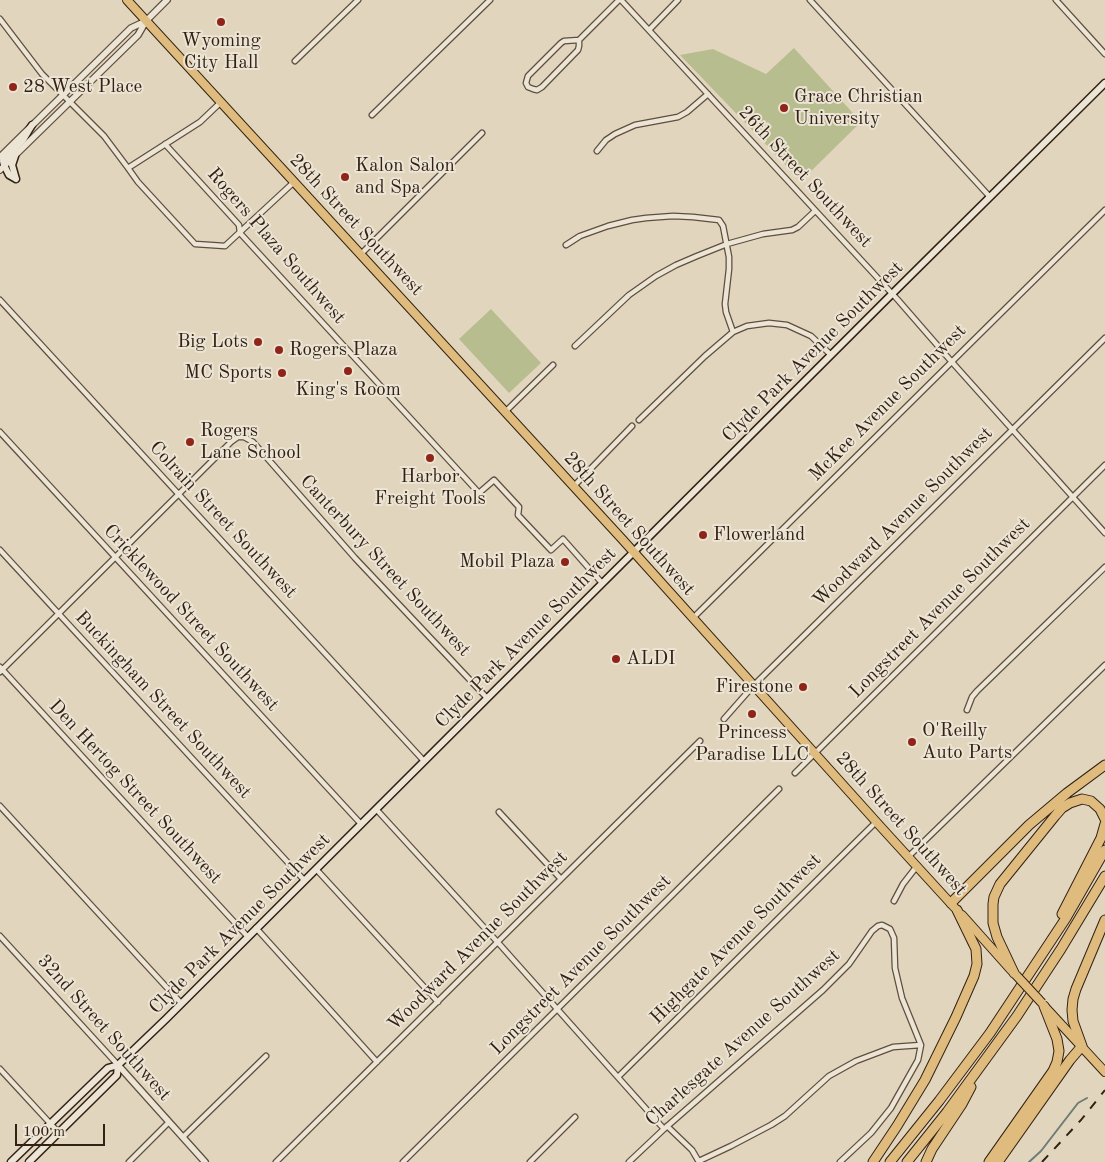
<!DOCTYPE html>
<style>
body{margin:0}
#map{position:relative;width:1105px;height:1162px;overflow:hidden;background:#e1d6bd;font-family:"Old Standard TT",serif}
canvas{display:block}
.scale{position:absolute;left:15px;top:1124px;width:90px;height:22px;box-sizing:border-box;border:2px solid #322114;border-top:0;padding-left:6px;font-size:15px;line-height:18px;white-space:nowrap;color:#322114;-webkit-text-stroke:4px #ece4d4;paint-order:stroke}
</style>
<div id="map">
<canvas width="1105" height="1162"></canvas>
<div class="scale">100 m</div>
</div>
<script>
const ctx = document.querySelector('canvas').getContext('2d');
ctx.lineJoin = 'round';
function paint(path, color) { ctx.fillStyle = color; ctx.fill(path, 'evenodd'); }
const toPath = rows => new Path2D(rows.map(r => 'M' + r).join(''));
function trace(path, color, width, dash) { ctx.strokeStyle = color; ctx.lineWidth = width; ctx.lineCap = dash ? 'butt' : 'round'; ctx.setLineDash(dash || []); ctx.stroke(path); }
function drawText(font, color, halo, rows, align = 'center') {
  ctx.font = font + ' "Old Standard TT",serif'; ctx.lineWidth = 4; ctx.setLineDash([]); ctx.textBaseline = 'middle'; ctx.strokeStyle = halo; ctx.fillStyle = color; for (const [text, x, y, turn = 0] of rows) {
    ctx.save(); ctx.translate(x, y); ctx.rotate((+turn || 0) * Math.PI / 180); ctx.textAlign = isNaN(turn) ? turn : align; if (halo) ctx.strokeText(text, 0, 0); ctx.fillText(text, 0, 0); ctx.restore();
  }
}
const green = toPath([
 [794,48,861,122,801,181,680,55,713,49,766,74],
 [491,309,541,363,509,393,459,339]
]);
const stream = toPath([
 [1029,1162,1041,1151,1078,1103,1087,1098]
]);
const minor = toPath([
 [621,0,898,300,951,361,1105,533],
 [810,0,990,197],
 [1056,0,1105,54],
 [0,19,42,74,104,136,128,168,200,122,221,102],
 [649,30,678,0],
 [579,40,579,46,578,50,542,87,537,90,533,89,528,87,526,83,528,76,561,43,564,41,579,40,619,0],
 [295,61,358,0],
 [372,115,490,0],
 [165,144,239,225,240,233,479,493,494,480,519,507,518,515,551,550,563,539,602,583],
 [597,151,606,140,615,134,635,125,678,117,687,112,708,94],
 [128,168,138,182,195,244,225,246,294,182],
 [566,245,580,236,608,226,632,220,646,218,673,216,693,217,719,220,723,226,729,257,729,269,725,304,726,312,733,332],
 [361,254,482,133],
 [0,300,424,761],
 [575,346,629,295,656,276,676,265,697,256,727,244,763,234,792,230,798,227,815,211],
 [505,412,553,365],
 [639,420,705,356,733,332,747,326,769,323,787,325,811,336,831,355],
 [0,432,361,824],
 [574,486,632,426],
 [0,550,304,880],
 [693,618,1105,210],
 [0,667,248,937],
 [0,672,231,442,238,437,244,437,253,442,355,558,487,698],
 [967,710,972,697,977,691,1105,567],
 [724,719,754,685,1105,338],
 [795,773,1105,465],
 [0,806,181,1003],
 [376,809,502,947,664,1129],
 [499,812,561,879],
 [908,857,1105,665],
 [316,869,438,1002],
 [894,901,903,884,917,866],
 [256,928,377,1062],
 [0,936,118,1065],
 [0,1069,59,1133],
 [618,1077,876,822],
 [667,1126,692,1150,699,1162],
 [183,1137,266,1056],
 [699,1161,731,1146,771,1125,785,1116,829,1076,856,1061,893,1047,921,1045],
 [129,1162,169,1122],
 [276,1162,700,741],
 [403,1162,779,789],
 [530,1162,575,1117],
 [629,1162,664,1129,823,990,849,964,872,931,878,926,882,925,890,929,894,938,895,968,902,998,921,1045,918,1060,891,1108,871,1133,840,1162]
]);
const tertiary = toPath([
 [0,157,131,28,146,21],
 [0,170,138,35,146,21,167,0],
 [118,1065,205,1162]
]);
const secondary = toPath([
 [15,156,12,165,16,179],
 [16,179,9,175,4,165,3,161,23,140,32,125],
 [11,1162,108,1068,118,1065,166,1019,898,288,1105,83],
 [29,1162,117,1075,118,1065]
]);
const primary = toPath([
 [127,0,622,539,880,826,954,907],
 [962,915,1011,970],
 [1045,1007,1105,1072]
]);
const motorway = toPath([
 [951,903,1029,825,1067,793,1105,765],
 [1062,914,1101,838,1105,824],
 [1014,973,997,937,993,923,993,904,994,897,1000,884,1055,816,1062,808,1070,803,1082,799,1091,801,1100,809,1105,819],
 [873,1162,897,1126,925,1080,956,1017,974,976,977,964,976,949,957,910],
 [890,1162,939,1101,990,1033,1066,918,1105,850],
 [907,1162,947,1112,1017,1016,1061,949,1105,876],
 [926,1162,932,1149,962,1104,971,1087],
 [989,1162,1053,1071,1057,1062,1059,1051,1057,1039,1044,1006],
 [998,1162,1070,1060,1082,1046,1073,1021,1072,1010,1073,999,1076,989,1105,920]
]);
const rail = toPath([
 [1042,1162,1081,1120,1105,1090]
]);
const primaryBridge = toPath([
 [1016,975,1042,1003]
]);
const markers = [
 [221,22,5,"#8f2418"],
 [13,87,5,"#8f2418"],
 [784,108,5,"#8f2418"],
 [345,177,5,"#8f2418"],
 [258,342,5,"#8f2418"],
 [279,350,5,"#8f2418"],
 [348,371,5,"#8f2418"],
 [282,373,5,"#8f2418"],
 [190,442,5,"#8f2418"],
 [430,458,5,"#8f2418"],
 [703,535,5,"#8f2418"],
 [565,562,5,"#8f2418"],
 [616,659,5,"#8f2418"],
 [803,687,5,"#8f2418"],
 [752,714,5,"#8f2418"],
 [912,742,5,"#8f2418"]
];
const poiNames = [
 ["Wyoming",221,41,"center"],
 ["City Hall",221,63,"center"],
 ["28 West Place",23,87],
 ["Grace Christian",794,97],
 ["University",794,119],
 ["Kalon Salon",355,166],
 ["and Spa",355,188],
 ["Big Lots",248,342,"right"],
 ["Rogers Plaza",289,350],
 ["MC Sports",272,373,"right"],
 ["King's Room",348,390,"center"],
 ["Rogers",200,431],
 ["Lane School",200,453],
 ["Harbor",430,477,"center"],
 ["Freight Tools",430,499,"center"],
 ["Flowerland",713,535],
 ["Mobil Plaza",555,562,"right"],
 ["ALDI",626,659],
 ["Firestone",793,687,"right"],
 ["O'Reilly",922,731],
 ["Auto Parts",922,753],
 ["Princess",752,733,"center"],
 ["Paradise LLC",752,755,"center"]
];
const streetNames = [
 ["26th Street Southwest",805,177,47],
 ["28th Street Southwest",356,225,47],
 ["Rogers Plaza Southwest",276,246,49],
 ["Clyde Park Avenue Southwest",813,352,-45],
 ["McKee Avenue Southwest",888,403,-45],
 ["Woodward Avenue Southwest",903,517,-45],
 ["Colrain Street Southwest",223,520,47],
 ["28th Street Southwest",629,524,48],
 ["Canterbury Street Southwest",385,566,47],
 ["Longstreet Avenue Southwest",940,608,-45],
 ["Cricklewood Street Southwest",191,618,47],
 ["Clyde Park Avenue Southwest",526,638,-45],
 ["Buckingham Street Southwest",163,705,47],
 ["Den Hertog Street Southwest",135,792,47],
 ["28th Street Southwest",901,824,48],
 ["Clyde Park Avenue Southwest",240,924,-45],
 ["Highgate Avenue Southwest",736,939,-45],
 ["Woodward Avenue Southwest",478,941,-45],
 ["Longstreet Avenue Southwest",581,965,-45],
 ["32nd Street Southwest",104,1028,48],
 ["Charlesgate Avenue Southwest",743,1038,-42]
];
paint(green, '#b7bd8e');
trace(stream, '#6e7b76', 2);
trace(minor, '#5e4e3e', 7);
trace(tertiary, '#5e4e3e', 8);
trace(secondary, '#322114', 9);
trace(primary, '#322114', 10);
trace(motorway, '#322114', 11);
trace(minor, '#ece4d4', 4.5);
trace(tertiary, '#ece4d4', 5.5);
trace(secondary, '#ece4d4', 6);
trace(primary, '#e0bb7e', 8);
trace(motorway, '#e0bb7e', 9);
trace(rail, '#322114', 2, [9, 9]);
trace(primaryBridge, '#322114', 10, []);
trace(primaryBridge, '#e0bb7e', 8);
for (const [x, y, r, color] of markers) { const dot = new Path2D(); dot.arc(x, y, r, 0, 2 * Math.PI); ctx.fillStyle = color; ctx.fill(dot); trace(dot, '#ece4d4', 2); }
drawText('19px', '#322114', '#ece4d4', poiNames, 'left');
drawText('19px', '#322114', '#ece4d4', streetNames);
</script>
